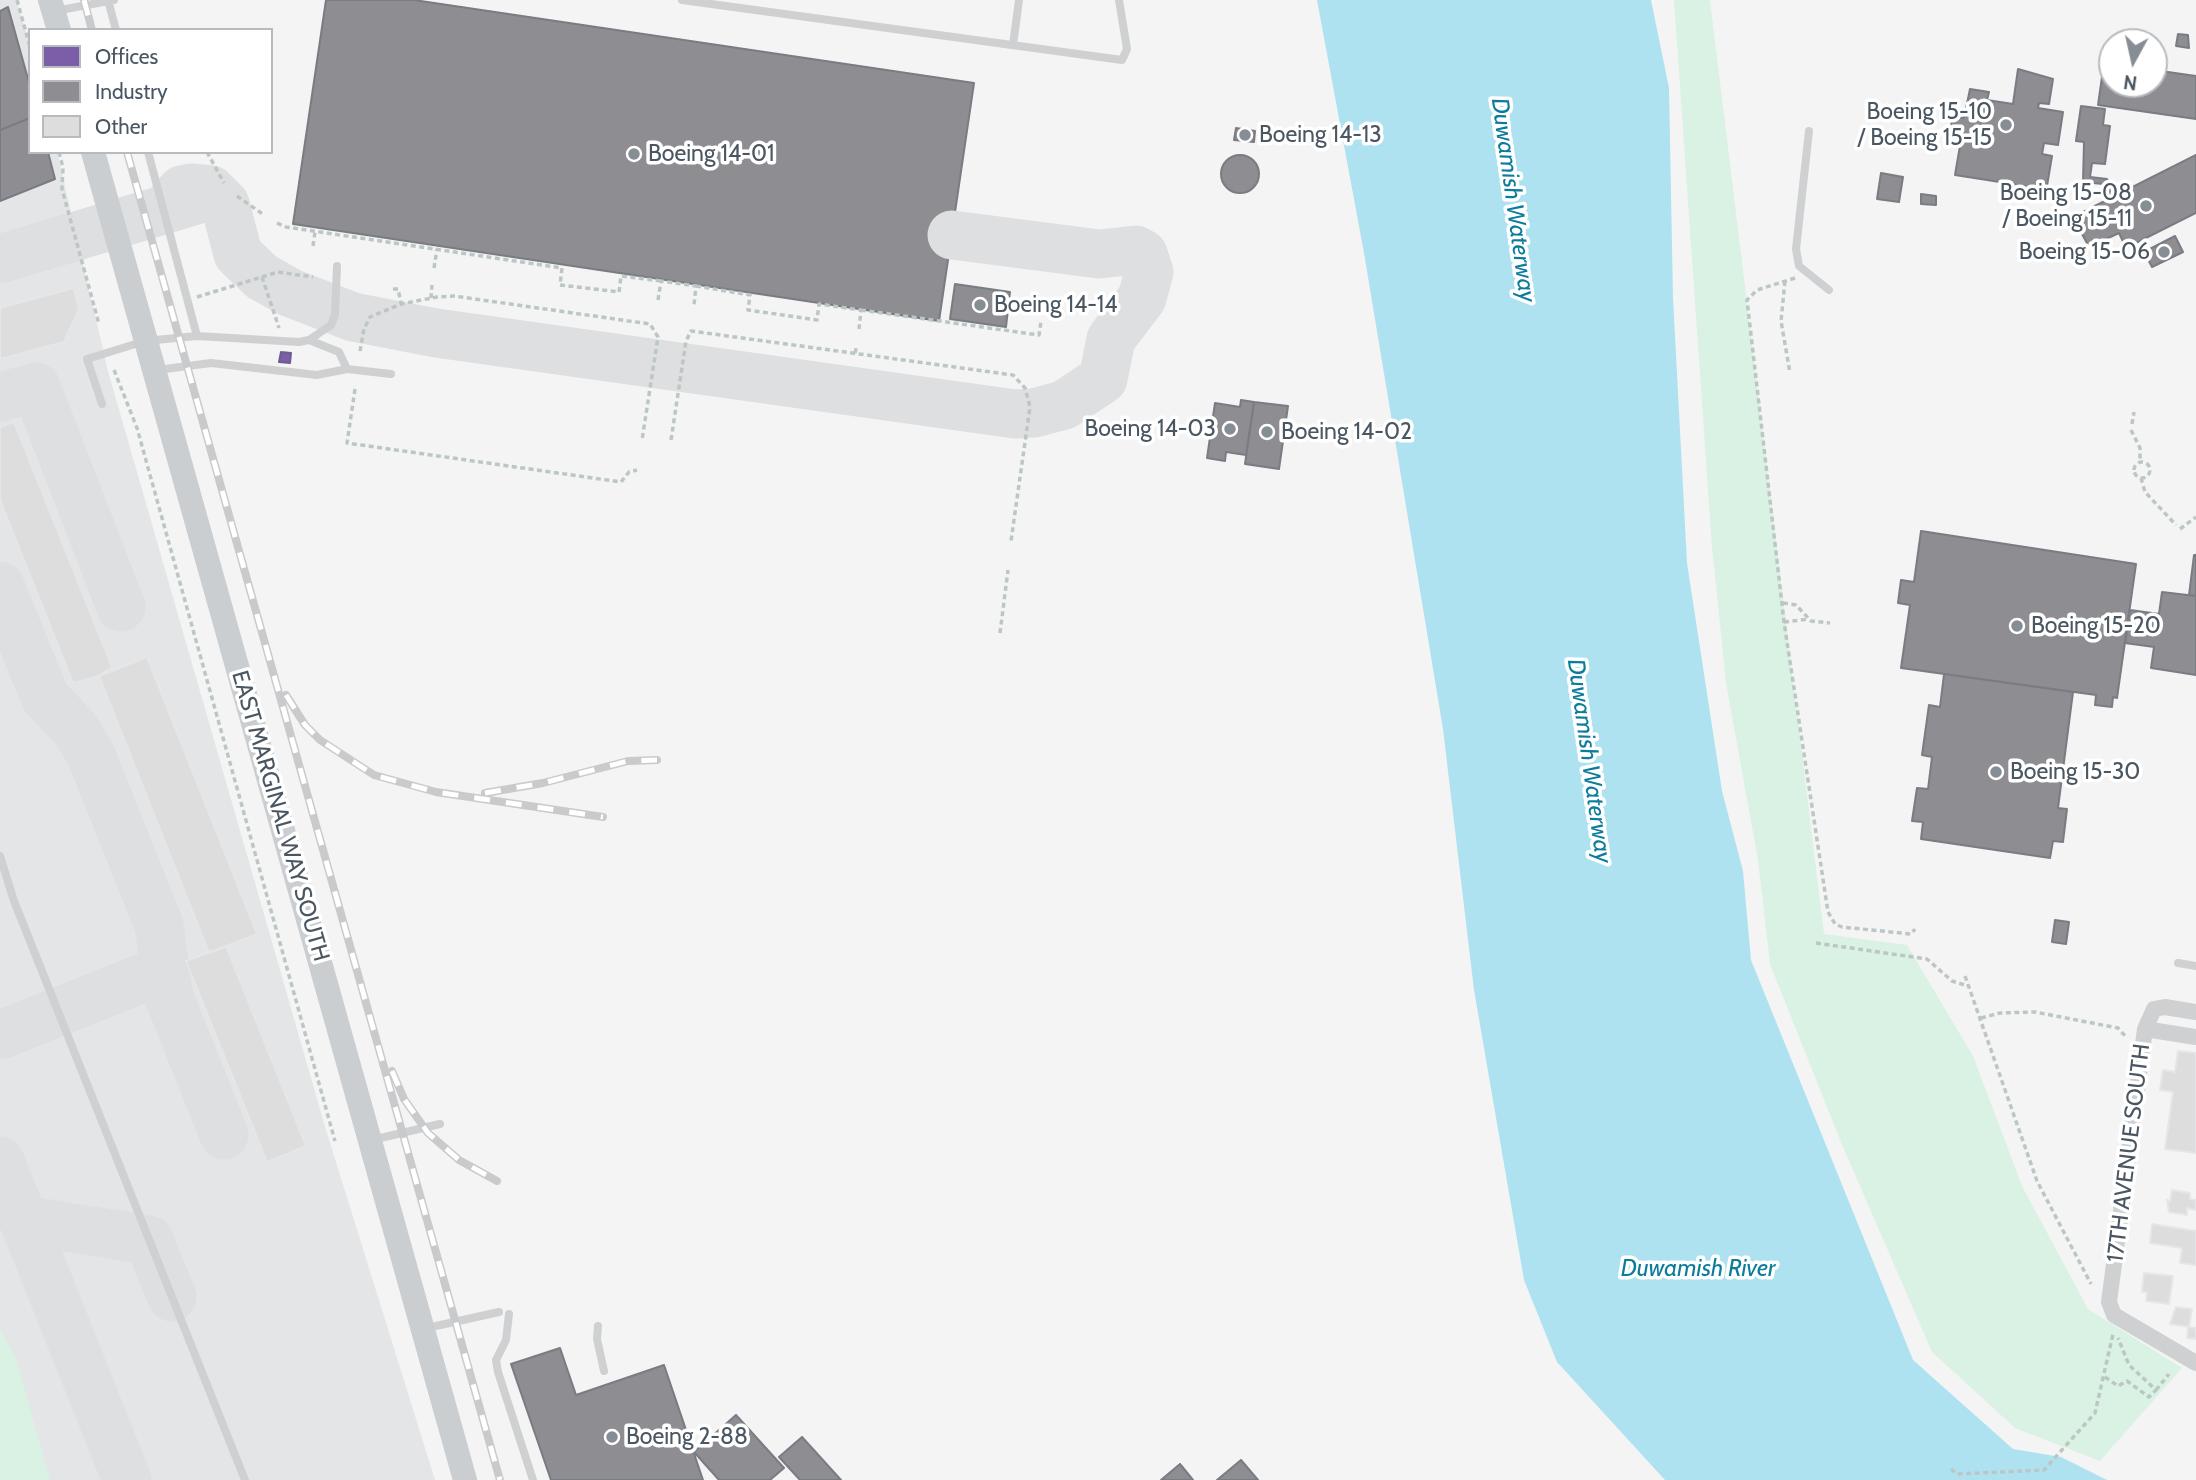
<!DOCTYPE html>
<style>
body{margin:0}
#map{position:relative;width:2196px;height:1480px;overflow:hidden;background:#f4f4f4;font-family:Cabin,sans-serif}
canvas{display:block}
.legend{position:absolute;left:28px;top:28px;width:245px;height:126px;box-sizing:border-box;background:#fff;border:2px solid #b7bbc0;margin:0;padding:9px 12px;list-style:none;font-size:21px;color:#4a5661}
.legend li{display:flex;align-items:center;gap:14px;height:35px}
.legend b{width:35px;border:2px solid #b7bbc0}
.north{position:absolute;left:2098px;top:28px;width:70px;height:70px;box-sizing:border-box;background:#fff;border:2px solid #b7bbc0;border-radius:50%;rotate:188deg;font-size:19px;font-weight:700;line-height:28px;text-align:center;color:#4a5661}
.north::after{content:'';display:block;margin:auto;width:24px;height:32px;background:#868d94;clip-path:polygon(50% 0,100% 100%,50% 72%,0 100%)}
</style>
<div id="map">
<canvas width="2196" height="1480"></canvas>
<ul class="legend">
<li><b style="height:19px;background:#7b5ea7"></b>Offices</li>
<li><b style="height:19px;background:#8d8d92"></b>Industry</li>
<li><b style="height:19px;background:#ddddde"></b>Other</li>
</ul>
<div class="north">N</div>
</div>
<script>
const ctx = document.querySelector('canvas').getContext('2d');
ctx.lineJoin = 'round';
function paint(path, color) { ctx.fillStyle = color; ctx.fill(path, 'evenodd'); }
const toPath = rows => new Path2D(rows.map(r => 'M' + r).join(''));
function trace(path, color, width, dash) { ctx.strokeStyle = color; ctx.lineWidth = width; ctx.lineCap = dash ? 'butt' : 'round'; ctx.setLineDash(dash || []); ctx.stroke(path); }
function drawText(font, color, halo, rows, align = 'center') {
  ctx.font = font + ' Cabin,sans-serif'; ctx.lineWidth = 7; ctx.setLineDash([]); ctx.textBaseline = 'middle'; ctx.strokeStyle = halo; ctx.fillStyle = color; for (const [text, x, y, turn = 0] of rows) {
    ctx.save(); ctx.translate(x, y); ctx.rotate((+turn || 0) * Math.PI / 180); ctx.textAlign = isNaN(turn) ? turn : align; if (halo) ctx.strokeText(text, 0, 0); ctx.fillText(text, 0, 0); ctx.restore();
  }
}
const airport = toPath([
 [0,0,16,0,30,44,30,152,57,152,108,371,326,1130,435,1480,0,1480]
]);
const green = toPath([
 [1674,0,1710,0,1824,934,1907,945,1973,1056,2022,1186,2088,1309,2182,1368,2100,1461,2015,1428,1932,1352,1840,1140,1770,964,1758,860,1726,683,1712,547],
 [0,1329,16,1358,50,1480,0,1480]
]);
const water = toPath([
 [1317,0,1651,0,1669,88,1673,298,1687,563,1722,791,1743,871,1751,960,1913,1360,2013,1449,2061,1457,2107,1480,1665,1480,1557,1362,1524,1280,1474,990,1443,729,1364,253]
]);
const offices = toPath([
 [281,352,291,353,290,363,279,362,281,352]
]);
const industry = toPath([
 [326,0,414,0,974,83,939,321,293,224,326,0],
 [8,7,30,86,30,118,0,130,0,11,8,7],
 [2178,34,2188,35,2189,48,2176,46,2178,34],
 [2104,63,2112,64,2112,84,2154,84,2154,70,2196,76,2196,119,2098,105,2104,63],
 [2018,69,2053,79,2049,104,2039,103,2038,108,2063,112,2058,145,2044,143,2042,154,2052,156,2047,186,2038,184,2038,188,1955,175,1962,134,1950,132,1953,116,1964,118,1970,89,1989,92,1987,100,2013,104,2018,69],
 [2081,106,2105,109,2103,125,2110,126,2105,164,2092,163,2090,177,2107,179,2117,195,2109,199,2103,184,2083,182,2084,142,2076,141,2081,106],
 [30,118,30,152,48,152,55,179,0,201,0,130,30,118],
 [1236,128,1255,131,1254,142,1234,140,1236,128],
 '1221 174a19 19 0 1 1 38 0a19 19 0 1 1-38 0Z',
 [2196,155,2196,213,2126,248,2119,233,2089,247,2073,217,2196,155],
 [1881,173,1903,177,1899,202,1877,199,1881,173],
 [1921,194,1936,196,1936,205,1921,204,1921,194],
 [2175,236,2183,252,2152,267,2144,252,2175,236],
 [955,284,1010,292,1006,327,950,319,955,284],
 [1241,400,1254,402,1246,455,1226,452,1225,461,1207,458,1215,403,1240,407,1241,400],
 [1254,402,1288,406,1279,469,1245,464,1254,402],
 [1921,531,2136,564,2117,698,2113,697,2112,707,2095,705,2096,695,1901,668,1910,605,1898,603,1901,580,1914,582,1921,531],
 [2194,555,2196,555,2196,596,2189,595,2194,555],
 [2162,592,2196,596,2196,675,2151,668,2154,647,2125,643,2130,610,2159,614,2162,592],
 [1944,674,2073,692,2058,808,2067,809,2063,842,2053,841,2050,858,1921,839,1923,822,1912,821,1917,788,1928,789,1932,757,1922,755,1929,705,1940,707,1944,674],
 [2055,920,2069,922,2066,944,2052,942,2055,920],
 [560,1348,576,1395,664,1365,703,1480,551,1480,511,1364,560,1348],
 [736,1415,784,1468,770,1480,719,1480,694,1452,736,1415],
 [802,1437,841,1480,800,1480,779,1457,802,1437],
 [1241,1460,1258,1480,1217,1480,1241,1460],
 [1180,1464,1193,1480,1161,1480,1180,1464]
]);
const taxiway = toPath([
 [164,210,182,190,191,188,211,190,225,204,238,254,262,277,291,293,353,317,436,333,1015,414,1034,413,1064,405,1103,379,1111,339,1142,298,1149,272,1143,254,1136,250,1099,254,952,235],
 [0,259,196,200],
 [0,397,36,387,121,607],
 [0,586,45,697,76,730,91,755,159,925,169,997,224,1135],
 [0,1035,163,970],
 [0,1161,127,1480],
 [23,1220,149,1240,172,1297]
]);
const building = toPath([
 [74,288,79,310,64,342,0,359,0,308,74,288],
 [14,422,112,667,99,676,73,683,0,500,0,427,14,422],
 [147,657,257,934,209,953,99,676,147,657],
 [226,946,306,1146,267,1162,186,961,226,946],
 [2178,1051,2196,1053,2196,1153,2165,1149,2173,1092,2160,1090,2163,1070,2175,1072,2178,1051],
 [2172,1190,2190,1193,2190,1199,2196,1200,2196,1210,2187,1208,2187,1215,2169,1212,2167,1200,2170,1201,2172,1190],
 [2152,1224,2196,1231,2196,1265,2180,1263,2182,1248,2150,1243,2152,1224],
 [2144,1273,2173,1276,2169,1304,2146,1301,2147,1292,2142,1292,2144,1273],
 [2176,1307,2192,1309,2189,1327,2170,1324,2176,1307],
 [2188,1327,2196,1328,2196,1339,2187,1338,2188,1327]
]);
const path = toPath([
 [17,0,30,47],
 [59,152,63,168,62,189,99,324],
 [207,152,224,183],
 [237,196,264,215],
 [277,223,286,227,562,268,560,285,619,292,621,276,661,281],
 [313,246,315,232],
 [434,268,437,249],
 [262,277,279,328],
 [1795,278,1757,290,1747,300,1784,622,1828,912,1835,924,1842,927,1911,934,1915,929],
 [1785,281,1781,321,1790,373],
 [696,286,750,295,748,310,817,320,819,304,861,310,859,329],
 [393,289,398,289,401,303],
 [197,297,278,272,313,277],
 [431,298,432,285],
 [658,300,661,281,696,286,694,305],
 [861,310,1039,335,1041,322],
 [360,351,364,329,370,317,401,304,437,297,454,296,650,324,658,337,642,440],
 [855,353,857,345],
 [114,370,137,428,335,1141],
 [355,389,347,443,621,482,629,472,637,470],
 [2132,424,2134,412],
 [2131,430,2140,448,2140,462],
 [671,440,686,341,691,331,1013,375,1025,388,1030,407,1011,541],
 '2134 470a8 8 0 1 1 16 0a8 8 0 1 1-16 0Z',
 [2141,478,2145,492,2176,525],
 [2180,529,2196,517],
 [1783,603,1796,605,1811,621,1830,623],
 [1784,622,1809,619],
 [1000,633,1008,570],
 [1816,943,1927,959,1952,981,1968,986],
 [1965,976,2037,1181,2091,1284],
 [1981,1018,2000,1013,2035,1012,2118,1028,2126,1037],
 [2105,1377,2118,1386,2127,1381,2149,1397,2156,1390,2129,1365,2118,1338],
 [2156,1390,2169,1374],
 [1951,1469,1957,1474,2044,1470,2095,1413,2113,1334]
]);
const service = toPath([
 [108,0,116,30],
 [682,0,1122,60,1127,49,1119,0],
 [55,11,114,0],
 [1013,45,1019,0],
 [1809,131,1796,249,1799,266,1829,290],
 [148,152,197,336],
 [309,340,331,325,335,315,337,266],
 [347,369,391,374],
 [102,404,87,359,145,341,197,336,299,342,309,340,339,352,347,369,317,375,211,363,157,370],
 [0,856,14,901,245,1480],
 [2178,963,2196,966],
 [372,1140,440,1124],
 [509,1314,506,1340,496,1360,498,1372,533,1480],
 [598,1326,597,1339,604,1371],
 [427,1328,499,1312]
]);
const minor = toPath([
 [2196,1012,2165,1007,2154,1009,2145,1029,2109,1302,2114,1315,2196,1363],
 [2145,1029,2196,1037]
]);
const primary = toPath([
 [50,0,59,30],
 [93,152,465,1480]
]);
const rail = toPath([
 [84,0,92,30],
 [127,152,500,1480],
 [286,695,305,725,320,740,374,775,436,792,603,817],
 [485,793,543,783,628,761,657,760],
 [392,1071,404,1099,428,1133,459,1160,497,1181]
]);
const markers = [
 [2006,125,7,"#868d94"],
 [1245,135,7,"#868d94"],
 [634,154,7,"#868d94"],
 [2146,206,7,"#868d94"],
 [2164,252,7,"#868d94"],
 [980,305,7,"#868d94"],
 [1230,429,7,"#868d94"],
 [1267,432,7,"#868d94"],
 [2017,626,7,"#868d94"],
 [1996,772,7,"#868d94"],
 [612,1437,7,"#868d94"]
];
const poiNames = [
 ["Boeing 15-10",1992,112,"right"],
 ["/ Boeing 15-15",1992,138,"right"],
 ["Boeing 14-13",1259,135],
 ["Boeing 14-01",648,154],
 ["Boeing 15-08",2132,193,"right"],
 ["/ Boeing 15-11",2132,219,"right"],
 ["Boeing 15-06",2150,252,"right"],
 ["Boeing 14-14",994,305],
 ["Boeing 14-03",1216,429,"right"],
 ["Boeing 14-02",1281,432],
 ["Boeing 15-20",2031,626],
 ["Boeing 15-30",2010,772],
 ["Boeing 2-88",626,1437]
];
const streetNames = [
 ["EAST MARGINAL WAY SOUTH",280,816,74],
 ["17TH AVENUE SOUTH",2129,1153,-83]
];
const waterNames = [
 ["Duwamish Waterway",1513,200,82],
 ["Duwamish Waterway",1589,761,82],
 ["Duwamish River",1698,1269]
];
paint(airport, '#e4e5e7');
paint(green, '#d9f2e3');
paint(water, '#aee2f0');
paint(offices, '#7b5ea7');
trace(offices, '#6c5c92', 2);
paint(industry, '#8d8d92');
trace(industry, '#797c83', 2);
trace(taxiway, '#dedfe0', 49);
paint(building, '#ddddde');
trace(building, '#e5e6e7', 2);
trace(path, '#bcc7c4', 3.5, [5, 3.5]);
trace(service, '#ced0d2', 8);
trace(minor, '#ced0d2', 16);
trace(primary, '#caced1', 24);
trace(rail, '#c9cacc', 8);
trace(rail, '#fff', 5, [16]);
for (const [x, y, r, color] of markers) { const dot = new Path2D(); dot.arc(x, y, r, 0, 2 * Math.PI); ctx.fillStyle = color; ctx.fill(dot); trace(dot, '#fff', 2.5); }
drawText('23px', '#4a5661', '#fff', poiNames, 'left');
drawText('23px', '#4a5661', '#fff', streetNames);
drawText('italic 24px', '#0c7c9b', '#fff', waterNames);
</script>
